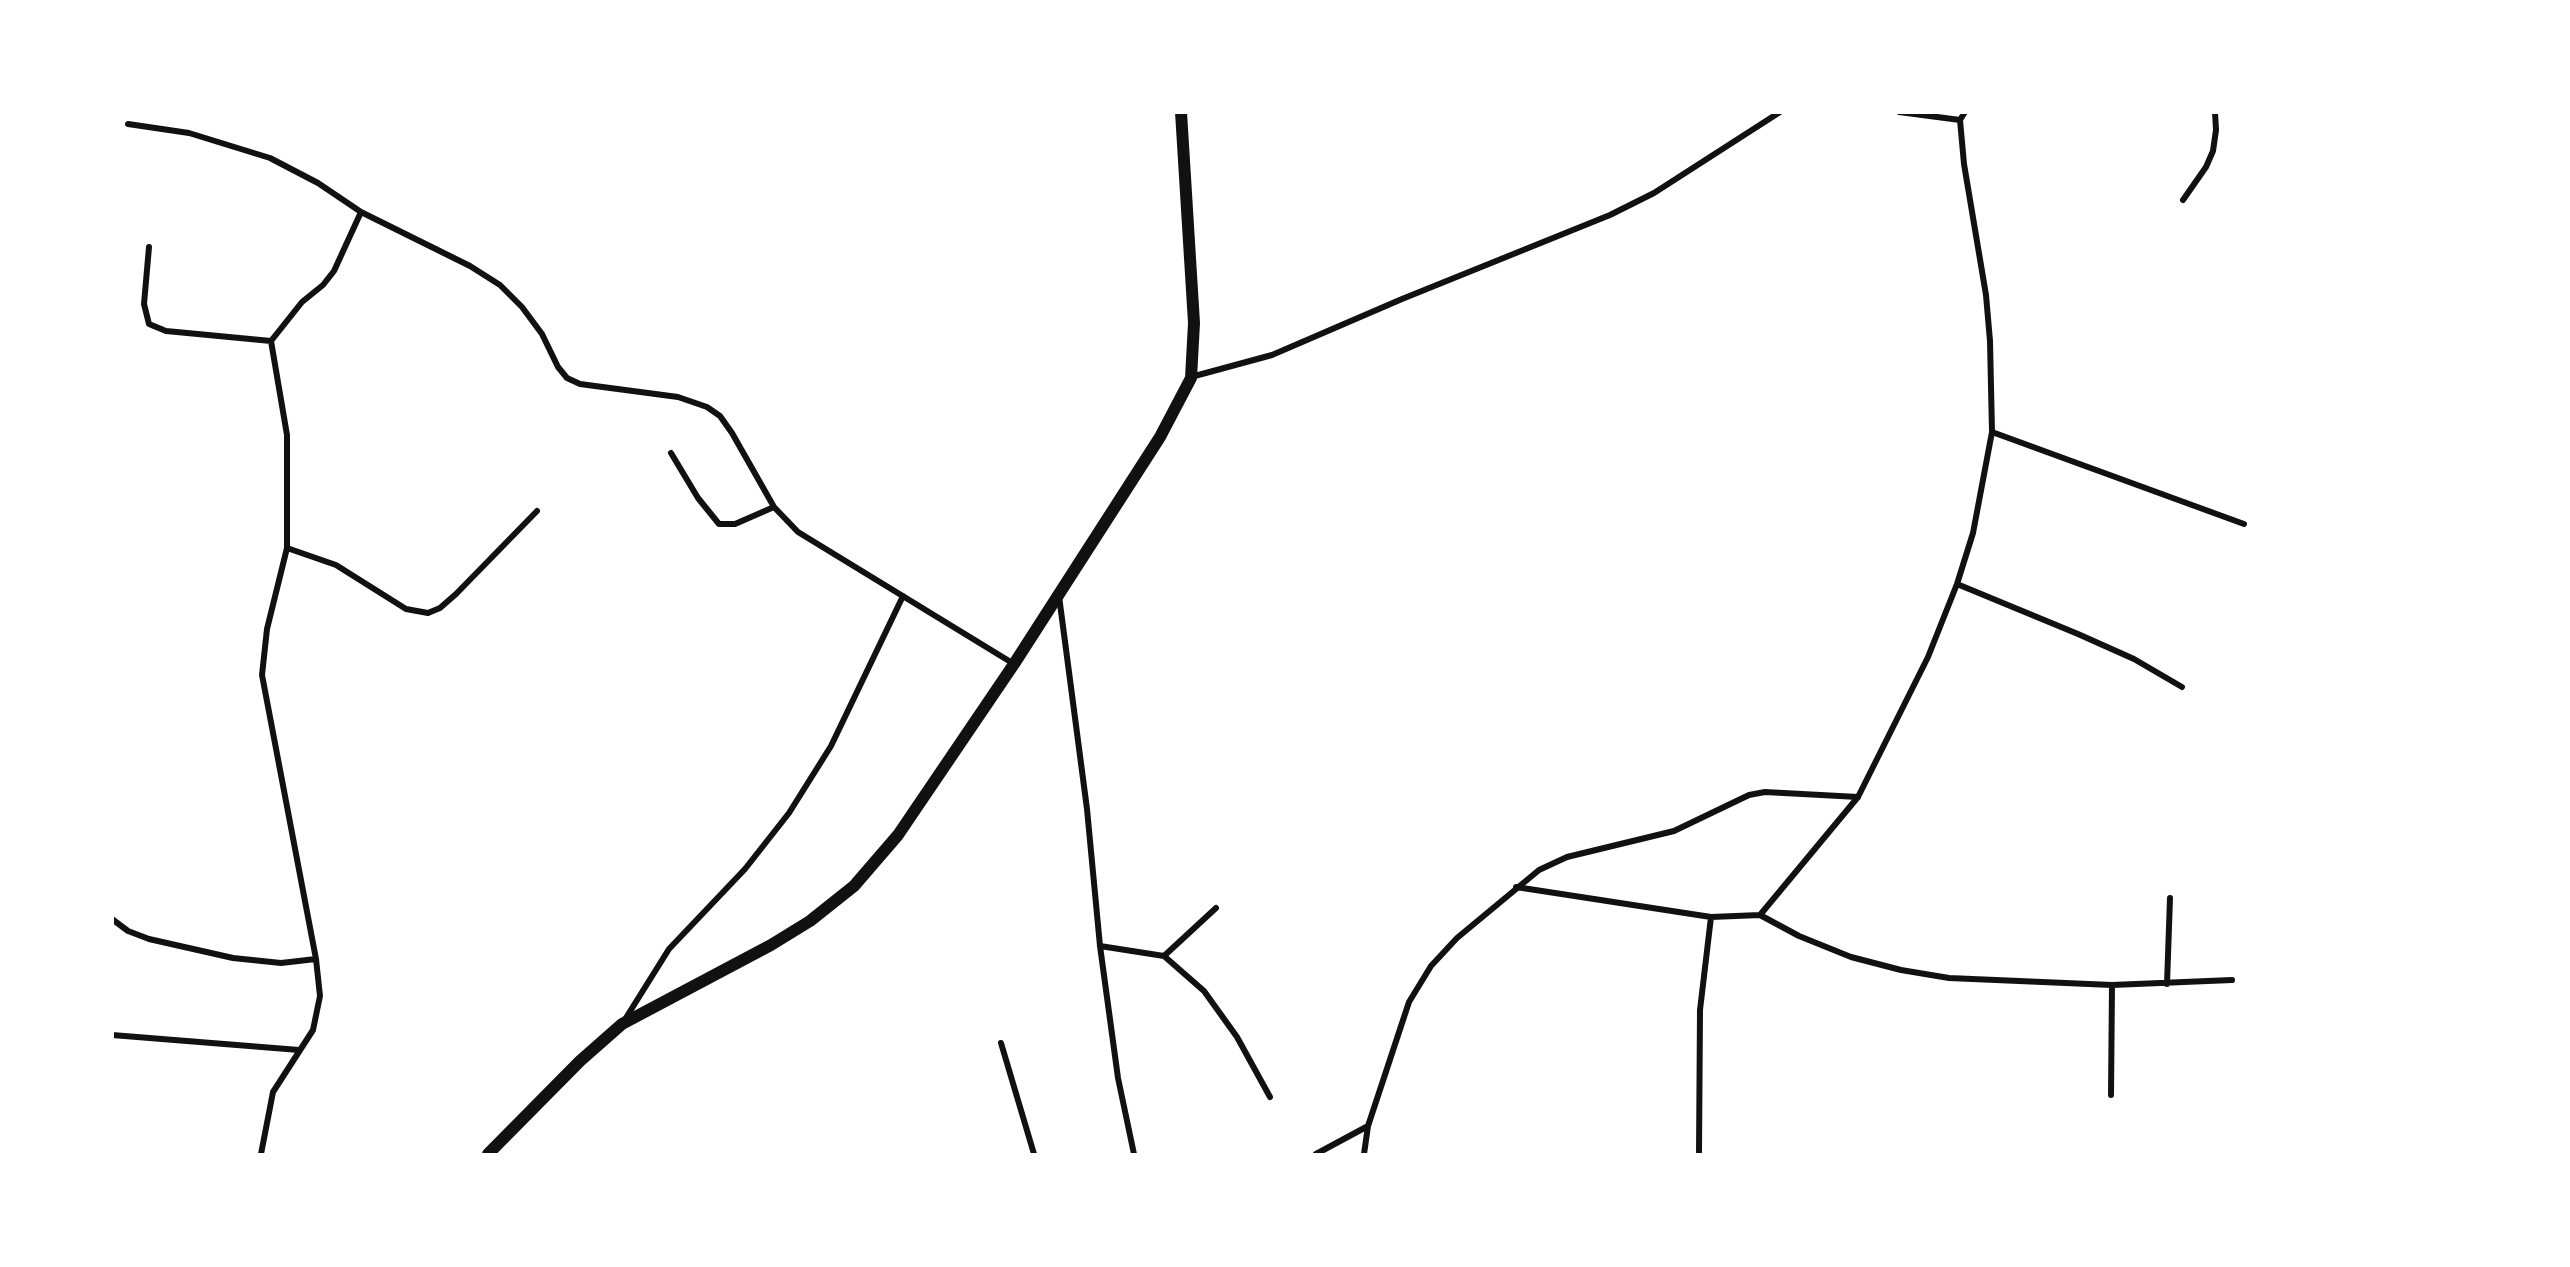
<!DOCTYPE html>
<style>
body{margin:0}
#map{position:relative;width:2570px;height:1267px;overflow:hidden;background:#fff;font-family:"Fira Sans",sans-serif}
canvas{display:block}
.frame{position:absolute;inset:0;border:114px solid #fff;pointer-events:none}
</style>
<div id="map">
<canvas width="2570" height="1267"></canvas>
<div class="frame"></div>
</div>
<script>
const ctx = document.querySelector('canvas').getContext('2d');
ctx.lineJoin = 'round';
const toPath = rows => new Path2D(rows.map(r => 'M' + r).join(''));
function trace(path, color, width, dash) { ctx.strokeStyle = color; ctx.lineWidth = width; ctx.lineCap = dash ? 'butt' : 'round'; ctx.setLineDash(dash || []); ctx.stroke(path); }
const minor = toPath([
 [1899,112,1960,120],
 [128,124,189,133,270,158,318,183,361,212,470,266,500,285,522,307,542,334,558,367,567,378,580,384,678,397,707,407,720,416,732,433,774,507,798,532,1014,664],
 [2183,200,2206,167,2213,151,2216,130,2215,112],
 [149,247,144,304,149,324,166,331,271,341],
 [1191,377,1272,355,1402,299,1610,215,1654,193,1780,112],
 [1992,432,2244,524],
 [671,453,698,498,719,524,735,524,774,507],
 [287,548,336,565,406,609,428,613,440,608,456,594,537,511],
 [1957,584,2078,634,2134,659,2182,687],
 [1059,596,1087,809,1100,946,1118,1078,1134,1154],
 [1516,887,1711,917],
 [1760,915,1799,936,1851,957,1901,970,1949,978,2112,985,2232,980],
 [112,919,128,931,149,939,233,958,281,963,316,959],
 [1100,946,1164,956,1204,991,1237,1037,1270,1097],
 [1164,956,1216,908],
 [2167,984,2170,898],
 [624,1021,669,949,745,869,789,813,831,746,903,596],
 [112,1035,299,1050],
 [1001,1043,1034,1154],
 [2111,1095,2112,985],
 [261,1154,273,1092,313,1030,320,996,316,959,262,675,267,629,287,548,287,435,271,341,302,302,323,285,334,271,361,212],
 [1316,1154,1368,1126,1409,1002,1431,966,1457,938,1539,870,1567,857,1674,831,1749,795,1765,792,1858,797],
 [1364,1154,1368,1126],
 [1699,1154,1700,1010,1711,917,1760,915,1858,797,1928,657,1957,584,1973,533,1992,432,1990,341,1986,295,1964,164,1960,120,1965,112]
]);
const secondary = toPath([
 [488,1154,580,1061,622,1024,771,945,810,921,854,886,898,835,1014,664,1160,437,1191,378,1194,323,1181,112]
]);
trace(minor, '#111', 6);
trace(secondary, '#111', 12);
</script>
